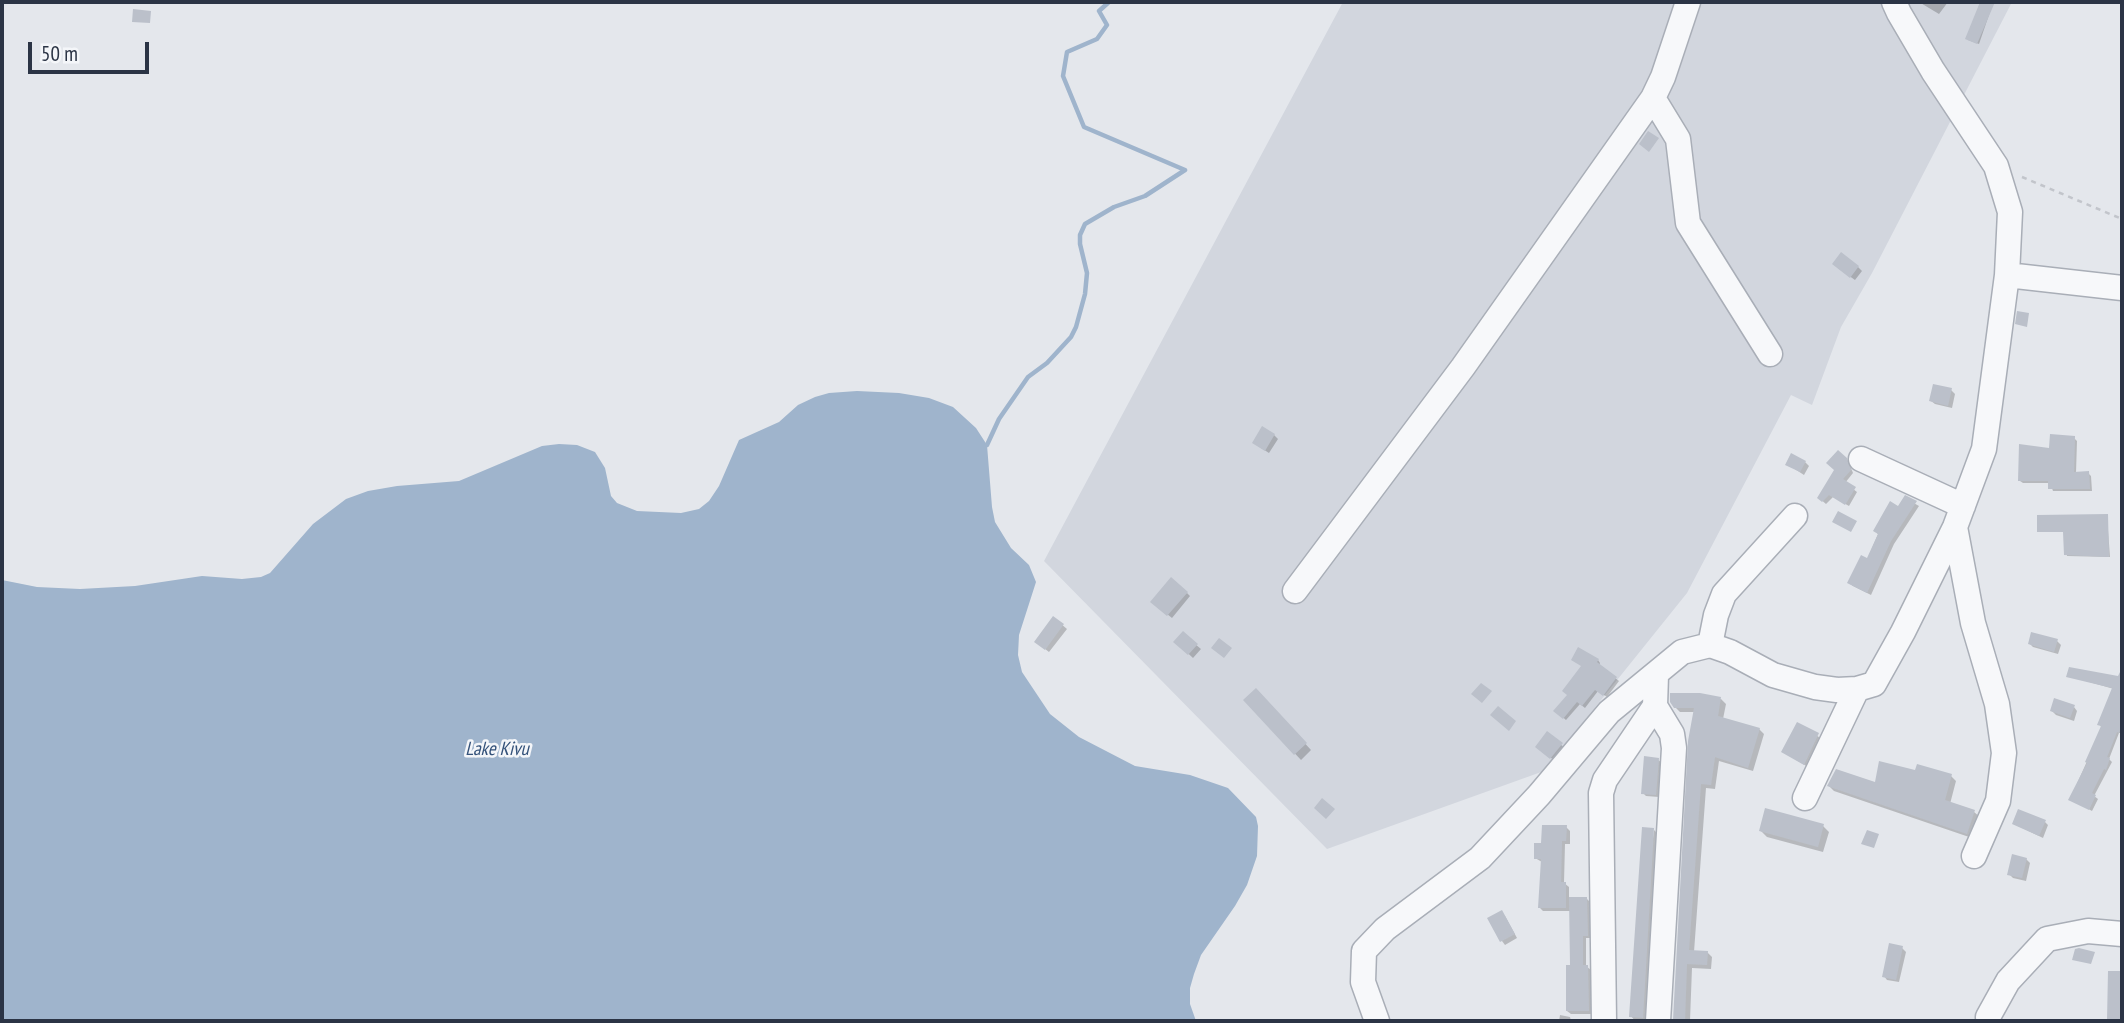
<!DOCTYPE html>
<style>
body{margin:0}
#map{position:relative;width:2124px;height:1023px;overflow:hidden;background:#e4e7ec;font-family:"PT Sans Narrow",sans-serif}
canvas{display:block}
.frame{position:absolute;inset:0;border:4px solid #2b3445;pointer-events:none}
.scale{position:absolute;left:28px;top:42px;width:121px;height:32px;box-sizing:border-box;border:4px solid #2b3445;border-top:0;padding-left:9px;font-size:21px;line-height:24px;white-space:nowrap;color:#2b3445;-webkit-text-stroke:5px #f4f6f9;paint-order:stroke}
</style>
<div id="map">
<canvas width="2124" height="1023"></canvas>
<div class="frame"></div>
<div class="scale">50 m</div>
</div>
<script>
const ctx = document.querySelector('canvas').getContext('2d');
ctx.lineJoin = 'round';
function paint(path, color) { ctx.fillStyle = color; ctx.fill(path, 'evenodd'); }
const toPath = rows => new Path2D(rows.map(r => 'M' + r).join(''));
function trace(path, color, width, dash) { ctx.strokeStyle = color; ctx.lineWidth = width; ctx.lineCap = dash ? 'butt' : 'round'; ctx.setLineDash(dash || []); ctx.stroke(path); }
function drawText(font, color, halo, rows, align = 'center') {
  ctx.font = font + ' "PT Sans Narrow",sans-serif'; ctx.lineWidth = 5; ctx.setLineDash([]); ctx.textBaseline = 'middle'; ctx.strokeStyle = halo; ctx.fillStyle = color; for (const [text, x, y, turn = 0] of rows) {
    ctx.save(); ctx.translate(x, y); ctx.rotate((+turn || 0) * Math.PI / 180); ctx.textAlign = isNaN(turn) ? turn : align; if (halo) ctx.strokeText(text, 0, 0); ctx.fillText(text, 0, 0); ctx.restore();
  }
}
const built = toPath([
 [1343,2,2012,2,1872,273,1841,327,1812,405,1791,395,1687,593,1544,771,1327,849,1044,561]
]);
const water = toPath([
 [857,391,899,393,929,398,953,407,976,428,987,445,992,507,995,522,1011,548,1029,565,1036,582,1019,635,1018,655,1022,672,1050,714,1079,737,1135,766,1190,775,1228,788,1256,817,1258,826,1257,856,1247,885,1235,906,1201,955,1194,974,1190,988,1190,1004,1196,1021,2,1021,2,580,37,587,80,589,135,586,202,576,242,579,261,577,270,573,313,524,346,499,368,491,397,486,459,481,542,446,559,444,577,445,595,452,605,468,611,496,617,503,637,511,681,513,699,509,709,501,719,486,739,440,779,422,798,405,815,397,829,393]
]);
const shadow = toPath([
 [1919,2,1948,2,1939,14],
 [1991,9,1979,44,1968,40],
 [1858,267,1862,271,1855,280,1838,268],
 [1951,390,1955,394,1952,408,1935,404,1931,401],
 [1274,435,1278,439,1269,453,1258,446],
 [2074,438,2077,441,2076,473,2088,473,2091,476,2092,491,2053,491,2050,483,2023,483,2020,481,2051,450],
 [1838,453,1849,463,1853,473,1845,483,1857,492,1849,506,1833,497,1826,504,1819,498,1836,470],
 [1805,462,1809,466,1804,475,1787,464],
 [1905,498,1919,506,1894,544,1871,595,1853,586,1849,583,1867,560,1878,534,1875,531,1899,508],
 [2107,516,2110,557,2067,556,2065,532,2039,531],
 [1187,593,1190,596,1172,618,1156,605],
 [1054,618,1067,629,1049,652,1040,645],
 [1183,634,1201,649,1193,658,1176,642],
 [2057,641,2061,645,2058,654,2033,647,2030,644],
 [1598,660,1600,663,1599,666,1619,681,1607,697,1598,691,1585,708,1580,704,1566,720,1556,711],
 [2122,675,2122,733,2119,733,2109,759,2112,762,2094,796,2098,799,2092,811,2070,799,2102,728,2099,724,2114,689,2068,676,2121,679],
 [1256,690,1311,750,1301,760,1245,700],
 [1721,699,1726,704,1723,719,1759,729,1764,734,1753,771,1719,761,1715,789,1706,788,1694,952,1707,952,1712,957,1711,969,1692,968,1690,1021,1675,1021,1690,741,1695,712,1680,712,1675,707],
 [2074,707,2077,711,2074,721,2056,715,2052,711],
 [1798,724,1822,739,1808,767,1783,752],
 [1547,734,1565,748,1555,761,1541,750],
 [1658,760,1661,762,1659,797,1646,796,1643,793],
 [1917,772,1951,776,1956,781,1950,804,1974,812,1980,817,1972,838,1834,791,1829,786,1876,784],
 [2045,822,2048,825,2043,838,2014,824],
 [1823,826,1829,832,1823,852,1767,837,1761,831],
 [1566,827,1570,831,1570,844,1565,844,1564,883,1569,887,1569,898,1587,899,1590,902,1591,938,1586,938,1586,966,1591,970,1592,1014,1571,1014,1567,1011,1572,966,1571,911,1543,911,1540,908,1542,862,1535,858,1543,845],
 [1654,830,1660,836,1649,1021,1635,1021,1631,1016],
 [2026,859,2030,863,2026,881,2013,878,2009,874],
 [1505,916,1517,938,1505,945,1502,941],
 [1902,948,1906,952,1899,982,1887,980,1884,976],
 [2110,973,2122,973,2122,1021,2109,1019],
 [1560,1015,1570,1017,1571,1021,1559,1021]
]);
const stream = toPath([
 [987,445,999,419,1028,377,1047,363,1071,337,1076,327,1085,294,1087,273,1080,244,1080,235,1085,224,1114,207,1145,196,1185,170,1084,127,1063,76,1067,52,1097,39,1107,25,1099,11,1109,2]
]);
const building = toPath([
 [1980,2,1995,2,1977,44,1965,39],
 [133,9,151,11,150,23,132,22],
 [1648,131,1659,138,1649,152,1639,144],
 [1841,252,1859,266,1850,278,1832,264],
 [2017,311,2029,313,2027,327,2015,324],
 [1933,384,1952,388,1948,406,1929,401],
 [1262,426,1275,434,1265,451,1252,443],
 [2050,434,2075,436,2074,472,2089,471,2090,489,2048,489,2048,481,2018,481,2019,444,2049,448],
 [1838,450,1847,458,1851,470,1843,479,1856,487,1845,505,1829,495,1822,502,1817,498,1834,470,1826,463],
 [1791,453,1806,461,1800,472,1785,465],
 [1905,495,1917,501,1891,541,1867,593,1847,583,1861,555,1867,558,1878,534,1873,531,1890,501,1898,506],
 [1838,511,1857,521,1851,532,1832,522],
 [2108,514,2109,557,2064,555,2063,532,2037,532,2037,515],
 [1171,577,1188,592,1167,616,1150,602],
 [1053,616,1064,624,1045,650,1034,642],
 [1183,631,1198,644,1188,655,1173,642],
 [2031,632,2058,639,2054,652,2028,644],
 [1219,638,1232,648,1224,658,1211,648],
 [1578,647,1599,659,1597,662,1617,677,1603,696,1595,690,1582,706,1577,702,1563,719,1553,711,1567,695,1562,691,1581,666,1571,660],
 [2069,667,2118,676,2122,668,2122,725,2119,733,2117,732,2107,757,2110,758,2106,770,2104,769,2092,793,2096,795,2089,810,2068,800,2087,763,2085,762,2101,726,2097,725,2112,688,2066,677],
 [1481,683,1492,691,1482,703,1471,694],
 [1256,688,1307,743,1294,755,1243,700],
 [1670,693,1700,693,1721,697,1718,716,1760,728,1748,768,1715,757,1711,785,1701,784,1689,950,1708,951,1707,965,1687,964,1685,1020,1673,1020,1688,741,1694,708,1674,708,1670,702],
 [2054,698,2075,705,2070,718,2050,711],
 [1498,706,1516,721,1509,731,1490,715],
 [1797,722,1819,733,1804,765,1781,752],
 [1547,731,1563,743,1550,759,1535,747],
 [1644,756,1659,758,1656,795,1641,794],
 [1879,761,1915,770,1917,764,1952,774,1945,800,1975,810,1967,834,1827,786,1836,769,1875,782],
 [1322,798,1335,809,1326,819,1314,808],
 [1765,808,1824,824,1818,847,1759,831],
 [2018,809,2046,820,2039,836,2012,824],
 [1542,825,1567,825,1566,841,1562,841,1561,882,1566,882,1566,908,1538,908,1541,859,1534,859,1534,843,1541,843],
 [1642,827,1654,828,1643,1018,1629,1017],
 [1867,830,1879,834,1874,848,1861,844],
 [2012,854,2027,858,2022,878,2007,875],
 [1569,897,1587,897,1588,936,1583,936,1583,965,1588,965,1589,1011,1566,1011,1566,965,1570,965],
 [1502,910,1515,934,1500,942,1487,918],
 [1889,943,1903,946,1896,980,1882,977],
 [2079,948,2095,952,2091,964,2072,960,2075,949],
 [2108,971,2122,971,2122,1020,2107,1020]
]);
const path = toPath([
 [2022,177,2122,219]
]);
const minor = toPath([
 [1894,2,1899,13,1933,71,1996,166,2010,212,2007,275,2122,288],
 [1653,98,1678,139,1688,223,1770,354],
 [1861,459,1963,506],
 [1955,527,1973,623,1997,704,2004,753,1998,801,1974,856],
 [1295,591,1463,367,1653,98,1663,77,1688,2],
 [1710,645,1716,615,1724,594,1795,516],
 [1655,706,1672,734,1674,748,1658,1021],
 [1805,798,1857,689],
 [1988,1017,2008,981,2047,939,2088,931,2122,934],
 [1377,1021,1363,982,1364,951,1385,929,1480,858,1539,795,1609,712,1682,652,1710,645,1730,652,1773,675,1815,687,1837,690,1857,689,1874,684,1903,632,1955,527,1984,449,2007,275],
 [1604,1021,1601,793,1605,780,1655,706,1656,675]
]);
const waterNames = [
 ["Lake Kivu",497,750]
];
paint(built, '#d2d6de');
paint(water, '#9fb4cc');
paint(shadow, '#0003');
trace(stream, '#9fb4cc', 4.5);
paint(building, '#bbc0ca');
trace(minor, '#a9aeb7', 27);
trace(path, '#c2c5cb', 2.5, [5, 5]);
trace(minor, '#f7f8fa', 24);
drawText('italic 19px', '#34527a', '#f4f6f9', waterNames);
</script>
